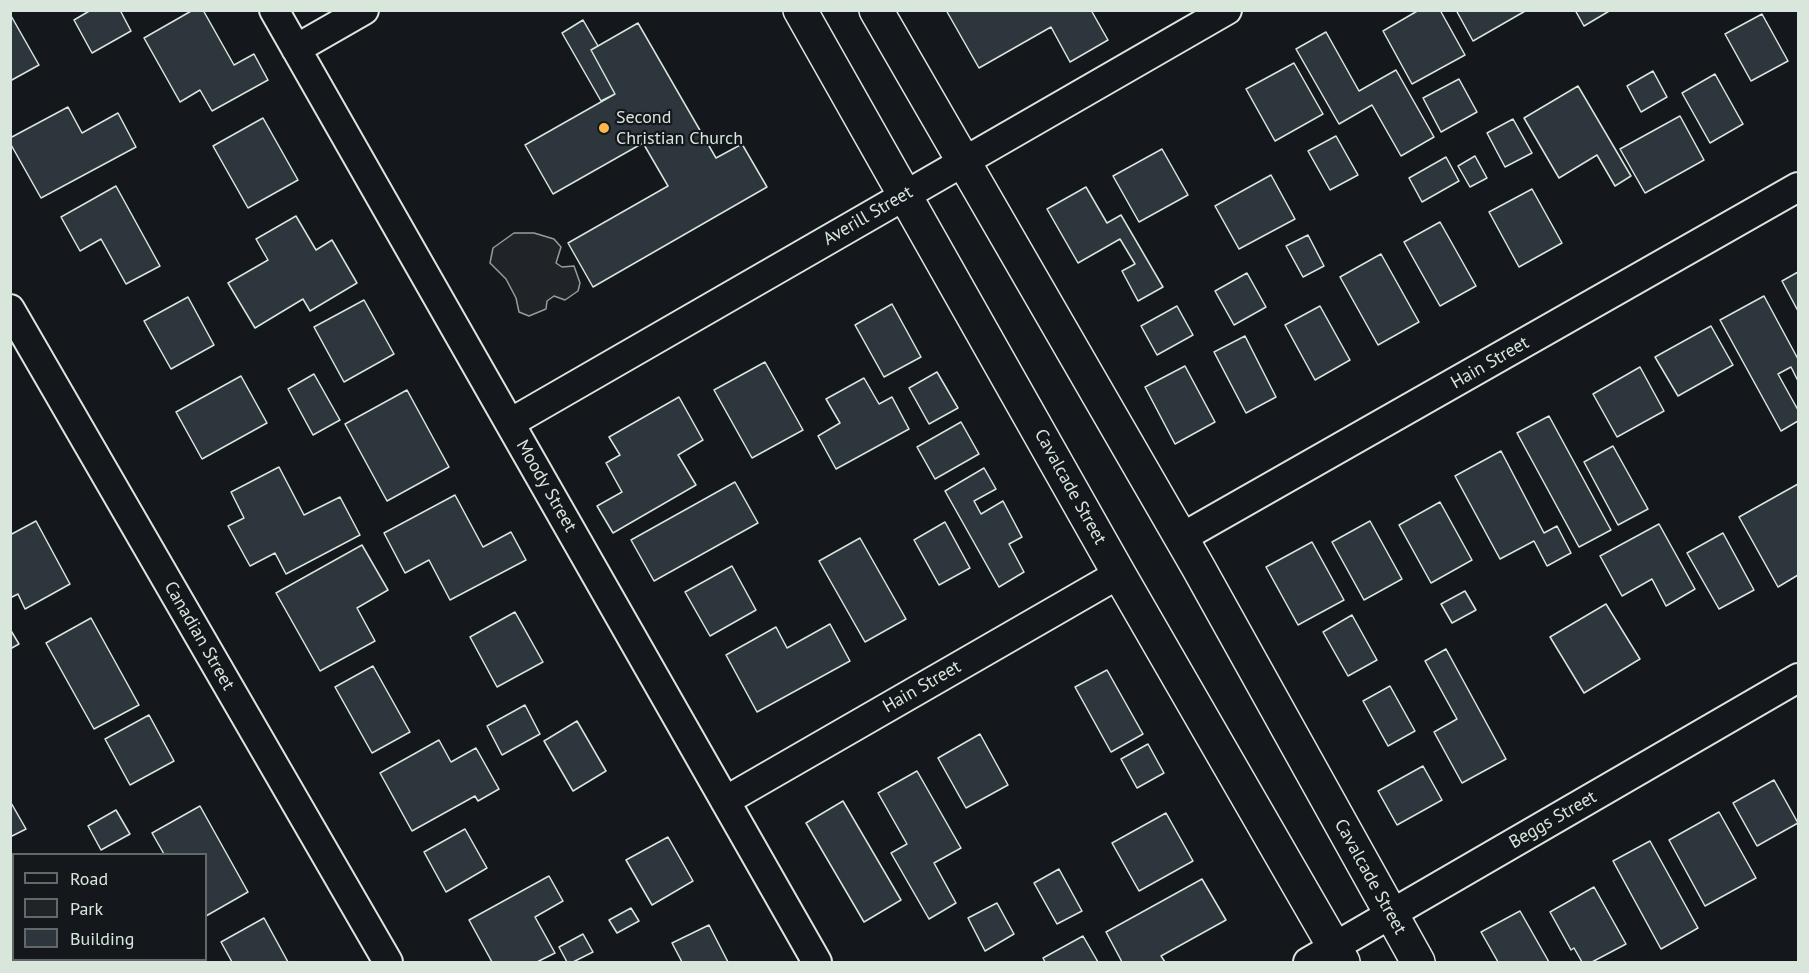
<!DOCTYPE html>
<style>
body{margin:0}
#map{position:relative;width:1809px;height:973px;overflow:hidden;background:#14181c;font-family:"PT Sans",sans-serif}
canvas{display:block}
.frame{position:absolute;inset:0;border:12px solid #d8e6dc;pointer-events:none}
.legend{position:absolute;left:12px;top:853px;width:195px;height:108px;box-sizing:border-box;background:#14181c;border:2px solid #626a69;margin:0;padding:8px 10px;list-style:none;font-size:18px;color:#d8e6dc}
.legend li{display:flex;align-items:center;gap:12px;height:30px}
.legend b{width:30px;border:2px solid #626a69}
</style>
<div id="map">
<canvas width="1809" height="973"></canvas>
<div class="frame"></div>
<ul class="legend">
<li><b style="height:8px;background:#14181c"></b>Road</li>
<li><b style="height:16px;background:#202428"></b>Park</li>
<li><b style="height:16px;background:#2c363c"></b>Building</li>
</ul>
</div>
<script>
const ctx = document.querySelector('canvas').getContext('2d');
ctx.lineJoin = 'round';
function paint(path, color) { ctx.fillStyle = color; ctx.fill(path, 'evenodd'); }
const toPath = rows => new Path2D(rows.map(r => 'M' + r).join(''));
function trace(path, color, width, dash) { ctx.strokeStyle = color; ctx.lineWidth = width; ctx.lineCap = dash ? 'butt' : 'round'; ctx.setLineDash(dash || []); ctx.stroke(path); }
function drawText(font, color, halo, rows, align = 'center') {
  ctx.font = font + ' "PT Sans",sans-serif'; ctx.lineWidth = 4.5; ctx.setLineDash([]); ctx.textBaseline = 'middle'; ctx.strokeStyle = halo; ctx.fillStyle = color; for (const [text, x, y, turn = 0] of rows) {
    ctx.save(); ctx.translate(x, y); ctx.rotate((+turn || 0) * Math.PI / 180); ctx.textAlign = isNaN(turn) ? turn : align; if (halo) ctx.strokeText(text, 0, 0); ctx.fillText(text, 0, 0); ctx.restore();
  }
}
const green = toPath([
 [514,233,534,233,554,239,561,247,556,263,562,267,574,266,580,283,578,291,565,300,554,296,547,301,546,309,529,316,519,312,516,298,506,279,490,263,493,248,514,233]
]);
const building = toPath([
 [91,10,120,10,131,31,92,53,74,20,91,10],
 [193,10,203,10,234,65,254,54,268,80,212,111,200,90,180,102,144,38,193,10],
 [946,10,1091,10,1108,40,1070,62,1051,27,979,68,946,10],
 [1419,10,1440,10,1465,55,1412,84,1383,31,1419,10],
 [1456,10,1527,10,1473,41,1456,10],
 [1575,10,1611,10,1584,26,1575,10],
 [10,14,39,65,10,81,10,14],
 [1762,14,1788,61,1751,81,1725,34,1762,14],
 [583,20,598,46,591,50,615,94,601,101,562,33,583,20],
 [638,23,716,158,742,144,767,187,593,287,568,243,668,186,643,143,553,194,525,145,615,94,591,50,638,23],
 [1326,32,1359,91,1396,70,1434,137,1401,156,1372,105,1339,124,1296,49,1326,32],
 [1294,63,1323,114,1275,141,1246,89,1294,63],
 [1653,71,1667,97,1641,112,1627,86,1653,71],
 [1715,74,1743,124,1710,143,1682,93,1715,74],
 [1459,79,1477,112,1441,132,1423,98,1459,79],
 [1578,86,1631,176,1615,186,1597,155,1559,178,1524,118,1578,86],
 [68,107,82,133,118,113,136,147,41,198,10,143,10,138,68,107],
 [1680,116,1704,160,1645,193,1620,149,1680,116],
 [263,118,298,180,248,208,213,146,263,118],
 [1513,119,1532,153,1505,167,1487,133,1513,119],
 [1336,136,1358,175,1330,190,1308,151,1336,136],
 [1162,149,1188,195,1139,222,1113,176,1162,149],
 [1475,156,1487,178,1470,187,1458,166,1475,156],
 [1446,157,1459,181,1422,202,1409,178,1446,157],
 [1271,175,1295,219,1239,249,1215,206,1271,175],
 [116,186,160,266,126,284,101,239,80,251,61,217,116,186],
 [1086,187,1107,223,1121,215,1163,287,1138,301,1122,271,1135,264,1120,239,1078,263,1047,209,1086,187],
 [1532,189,1562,243,1519,267,1489,212,1532,189],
 [296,216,316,250,332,240,357,283,310,311,303,299,255,328,228,283,268,260,256,239,296,216],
 [1440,222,1476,286,1440,306,1404,242,1440,222],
 [1308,235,1324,266,1303,277,1286,246,1308,235],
 [1381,254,1419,322,1378,345,1340,277,1381,254],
 [1798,272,1798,311,1782,281,1798,272],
 [1247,273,1266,307,1234,325,1215,291,1247,273],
 [1764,296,1798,359,1798,381,1791,367,1778,374,1798,410,1798,421,1781,431,1720,320,1764,296],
 [188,297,214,345,171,369,144,321,188,297],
 [364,300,394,354,344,382,314,327,364,300],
 [892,304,921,357,884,377,855,325,892,304],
 [1177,306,1193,335,1157,355,1141,326,1177,306],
 [1320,306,1350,360,1315,380,1285,325,1320,306],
 [1711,326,1733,365,1678,396,1655,357,1711,326],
 [1245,336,1276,397,1246,413,1214,352,1245,336],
 [765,362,803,430,752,458,714,390,765,362],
 [1185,366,1215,422,1175,444,1145,387,1185,366],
 [1640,367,1664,411,1617,437,1593,394,1640,367],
 [937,372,958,408,929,424,909,388,937,372],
 [314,374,340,420,313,435,288,389,314,374],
 [241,376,267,423,202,459,176,412,241,376],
 [864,378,879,404,892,397,909,429,836,469,818,436,840,423,826,399,864,378],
 [407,390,449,467,387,501,345,424,407,390],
 [679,397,703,440,678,455,696,485,613,533,597,506,622,492,606,463,620,455,609,437,679,397],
 [1549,416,1611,530,1579,547,1517,433,1549,416],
 [961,422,979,454,935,479,917,447,961,422],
 [1613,446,1648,509,1618,525,1584,462,1613,446],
 [1501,451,1544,533,1557,526,1571,553,1547,566,1534,541,1500,559,1455,476,1501,451],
 [279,467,304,515,340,497,360,535,286,574,275,553,250,566,228,526,244,518,231,492,279,467],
 [984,468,996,489,974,501,981,514,1003,501,1022,537,1009,544,1024,572,999,587,945,491,984,468],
 [735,482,758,523,654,581,631,540,735,482],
 [1798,484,1798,575,1778,587,1739,517,1798,484],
 [455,495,483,547,511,532,526,560,450,600,429,560,405,573,384,533,455,495],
 [1440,502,1472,560,1431,583,1399,525,1440,502],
 [36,521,70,584,25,609,18,594,10,598,10,535,36,521],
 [1370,521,1402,579,1364,600,1332,542,1370,521],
 [945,522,970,568,939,585,914,540,945,522],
 [1659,524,1695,589,1666,606,1652,579,1622,596,1600,556,1659,524],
 [1723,533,1754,590,1719,609,1687,553,1723,533],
 [860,538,906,619,865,642,819,561,860,538],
 [1312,542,1344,600,1298,625,1266,567,1312,542],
 [362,545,388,590,357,608,375,641,320,671,276,593,362,545],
 [732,566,756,610,710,636,685,592,732,566],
 [1465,591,1476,610,1452,623,1441,604,1465,591],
 [1606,604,1640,659,1584,693,1550,637,1606,604],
 [515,612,543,662,497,687,470,637,515,612],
 [1352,615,1377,660,1348,676,1323,632,1352,615],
 [91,618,139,705,94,729,46,643,91,618],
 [830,624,850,661,757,712,726,655,776,627,787,648,830,624],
 [10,629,19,644,10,649,10,629],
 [1446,649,1506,759,1462,783,1434,732,1457,719,1425,661,1446,649],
 [373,666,410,732,372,753,335,687,373,666],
 [1107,670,1143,734,1111,752,1075,687,1107,670],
 [1390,686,1415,731,1388,746,1363,701,1390,686],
 [525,705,540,734,502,755,487,726,525,705],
 [149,715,174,761,130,785,105,739,149,715],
 [577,721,606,771,573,791,544,741,577,721],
 [980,734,1008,785,966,808,938,758,980,734],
 [439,740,451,762,476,748,499,789,478,801,475,796,412,831,380,773,439,740],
 [1148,744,1164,773,1137,788,1121,759,1148,744],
 [1423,766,1442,800,1397,825,1378,791,1423,766],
 [917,771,961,848,934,863,956,903,929,919,891,853,907,844,878,793,917,771],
 [1774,780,1798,823,1757,846,1733,803,1774,780],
 [10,801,26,829,10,837,10,801],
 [843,801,901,900,864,922,806,823,843,801],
 [200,806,248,892,206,916,206,854,164,854,152,833,200,806],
 [116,810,130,834,101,850,88,826,116,810],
 [1719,812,1756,878,1705,906,1669,840,1719,812],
 [1166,813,1193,861,1139,891,1112,843,1166,813],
 [465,829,487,868,446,892,424,852,465,829],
 [668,837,693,881,652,905,626,860,668,837],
 [1650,841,1698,928,1661,949,1613,861,1650,841],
 [1059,869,1082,911,1057,924,1034,883,1059,869],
 [549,876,563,901,535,917,555,953,537,962,492,962,469,920,549,876],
 [1202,879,1226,920,1161,956,1165,962,1122,962,1106,932,1202,879],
 [14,880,14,940,10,942,10,881,14,880],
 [1594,887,1626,944,1592,962,1582,962,1574,948,1571,950,1550,912,1594,887],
 [997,903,1014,934,985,951,968,918,997,903],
 [631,908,639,921,617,933,609,920,631,908],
 [1520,911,1549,962,1498,962,1481,932,1520,911],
 [264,918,288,962,232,962,221,942,264,918],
 [709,925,728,962,682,962,672,943,709,925],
 [583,934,593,952,573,962,567,962,559,947,583,934],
 [1083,936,1098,962,1045,962,1043,958,1083,936],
 [20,960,64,960,65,961,69,960,84,960,85,962,14,962,20,960]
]);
const street = toPath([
 [274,10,817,962],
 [296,49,364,10],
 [10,309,388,962],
 [510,423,1227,10],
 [1181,538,1798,187],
 [725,801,1119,574],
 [1308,962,1798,678]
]);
const secondary = toPath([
 [800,10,1119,574,1343,962],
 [876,10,1198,567,1418,962]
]);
const markers = [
 [604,128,6,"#ffb74d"]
];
const poiNames = [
 ["Second",616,118],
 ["Christian Church",616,139]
];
const streetNames = [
 ["Averill Street",868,216,-30],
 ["Hain Street",1490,363,-30],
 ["Moody Street",546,486,60],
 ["Cavalcade Street",1070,487,61],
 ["Canadian Street",199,636,60],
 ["Hain Street",922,687,-30],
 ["Beggs Street",1553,820,-30],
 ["Cavalcade Street",1370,877,61]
];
paint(green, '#202428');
trace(green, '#939e99', 1.5);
paint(building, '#2c363c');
trace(building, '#d8e6dc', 1.5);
trace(street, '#d8e6dc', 32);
trace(secondary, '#d8e6dc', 36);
trace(street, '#14181c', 28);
trace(secondary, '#14181c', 33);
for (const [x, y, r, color] of markers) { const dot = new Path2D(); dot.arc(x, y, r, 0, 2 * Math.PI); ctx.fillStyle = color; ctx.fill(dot); trace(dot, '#14181c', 2); }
drawText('18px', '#d8e6dc', '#14181c', poiNames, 'left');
drawText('18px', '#d8e6dc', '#14181c', streetNames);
</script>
